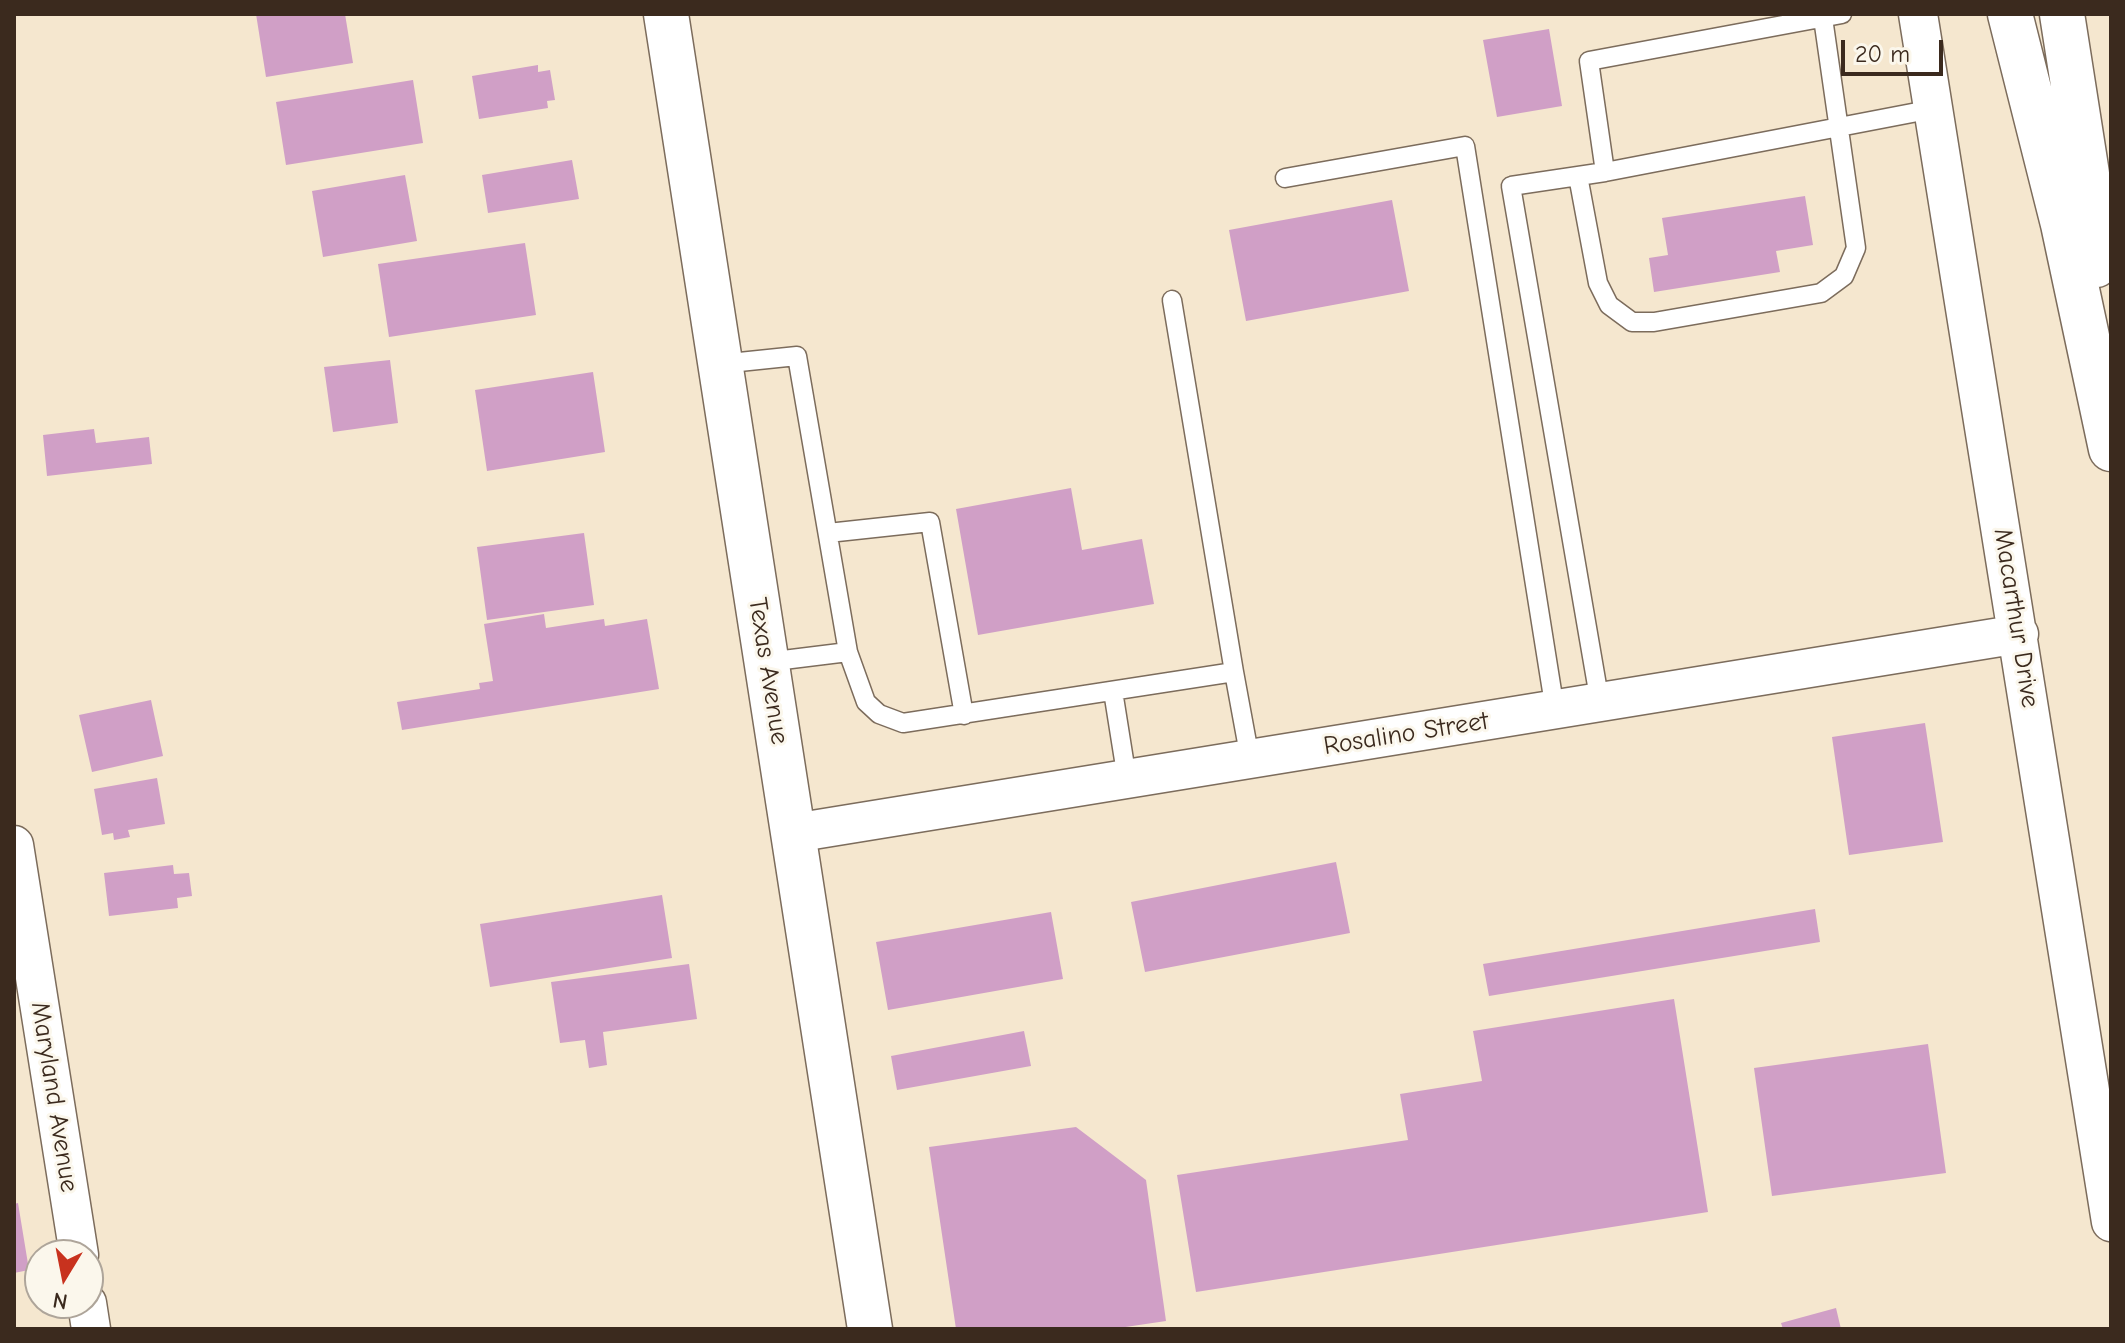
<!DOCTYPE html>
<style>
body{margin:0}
#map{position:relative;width:2125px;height:1343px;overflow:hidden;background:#f5e7cf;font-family:"Comic Neue",sans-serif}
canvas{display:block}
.frame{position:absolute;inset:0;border:16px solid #3b2a1e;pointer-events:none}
.north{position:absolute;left:24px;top:1239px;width:80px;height:80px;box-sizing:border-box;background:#fbf7ec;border:2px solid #aea59a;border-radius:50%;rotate:190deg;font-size:22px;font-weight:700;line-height:32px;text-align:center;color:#3b2a1e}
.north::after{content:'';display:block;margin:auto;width:28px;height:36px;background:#c8321e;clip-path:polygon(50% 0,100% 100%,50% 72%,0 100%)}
.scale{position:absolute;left:1841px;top:40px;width:102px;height:36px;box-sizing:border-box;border:4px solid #3b2a1e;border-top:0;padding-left:10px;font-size:24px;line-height:28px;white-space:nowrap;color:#3b2a1e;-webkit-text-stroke:6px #fbf7ec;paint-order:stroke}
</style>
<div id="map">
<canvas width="2125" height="1343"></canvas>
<div class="frame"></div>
<div class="north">N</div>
<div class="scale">20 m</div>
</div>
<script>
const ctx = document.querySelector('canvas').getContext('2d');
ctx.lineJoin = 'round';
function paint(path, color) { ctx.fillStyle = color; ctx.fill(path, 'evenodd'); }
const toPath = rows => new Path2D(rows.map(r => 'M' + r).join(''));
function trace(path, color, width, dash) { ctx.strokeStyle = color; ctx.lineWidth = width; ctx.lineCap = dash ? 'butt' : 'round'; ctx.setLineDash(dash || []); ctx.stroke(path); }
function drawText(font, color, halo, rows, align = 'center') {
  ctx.font = font + ' "Comic Neue",sans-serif'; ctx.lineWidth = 6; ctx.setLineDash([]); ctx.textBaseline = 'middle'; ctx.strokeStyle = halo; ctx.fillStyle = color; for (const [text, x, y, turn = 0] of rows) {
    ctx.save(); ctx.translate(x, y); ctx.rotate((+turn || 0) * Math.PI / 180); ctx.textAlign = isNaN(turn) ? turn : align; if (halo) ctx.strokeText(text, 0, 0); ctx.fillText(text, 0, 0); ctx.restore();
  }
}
const building = toPath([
 [256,14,345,14,353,63,266,77],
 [1549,29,1562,106,1497,117,1483,40],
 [538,65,538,72,550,70,555,100,547,101,548,108,479,119,472,76],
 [413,80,423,143,286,165,276,102],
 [572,160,579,199,488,213,482,175],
 [405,175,417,241,323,257,312,191],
 [1805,196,1813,245,1776,251,1780,272,1654,292,1649,258,1668,255,1662,218],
 [1392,200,1409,291,1246,321,1229,230],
 [525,243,536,315,389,337,378,264],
 [390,360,398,423,333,432,324,367],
 [593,372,605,452,487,471,475,390],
 [94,429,96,443,149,437,152,464,47,476,43,435],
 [1071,488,1082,550,1142,539,1154,604,978,635,956,509],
 [584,533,594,605,487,620,477,547],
 [544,614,546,628,604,619,605,626,647,619,659,689,402,730,397,702,480,689,479,683,493,681,484,624],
 [151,700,163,756,92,772,79,715],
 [1925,723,1943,842,1849,855,1832,737],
 [157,778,165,824,128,830,130,837,114,840,113,833,102,835,94,789],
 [1336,862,1350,933,1145,972,1131,902],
 [173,865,174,874,189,873,192,896,177,898,178,908,109,916,104,873],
 [662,895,672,958,490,987,480,924],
 [1815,909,1820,942,1489,996,1483,964],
 [1051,912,1063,979,888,1010,876,942],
 [689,964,697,1019,603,1032,607,1065,589,1068,585,1040,560,1043,551,982],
 [1674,999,1708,1212,1196,1292,1177,1175,1408,1140,1400,1094,1482,1081,1473,1031],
 [1024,1031,1031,1066,897,1090,891,1056],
 [1928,1044,1946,1173,1772,1196,1754,1068],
 [1076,1127,1146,1180,1166,1321,1112,1329,956,1329,929,1147],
 [18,1203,29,1270,14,1273,14,1204],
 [1836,1308,1841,1329,1783,1329,1781,1323]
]);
const service = toPath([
 [1605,172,1589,61,1842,14],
 [1578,176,1598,283,1609,305,1632,322,1654,322,1821,293,1844,276,1856,248,1823,18],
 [1285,178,1465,146,1555,710],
 [1172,300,1234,672],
 [720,364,797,356,848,652,767,662],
 [828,533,930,522,964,715],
 [848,652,866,702,879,714,903,723,1234,672,1250,759],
 [1113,691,1127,779],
 [1600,703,1511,186,1605,172,1933,109]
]);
const minor = toPath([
 [1918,14,2111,1222],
 [794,833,2019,634],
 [14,845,79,1255],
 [87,1303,91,1329]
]);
const tertiary = toPath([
 [666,14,870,1329]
]);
const trunk = toPath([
 [2010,14,2063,224,2111,449],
 [2062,14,2087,174,2096,265]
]);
const streetNames = [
 ["Macarthur Drive",2016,618,81],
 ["Texas Avenue",768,671,81],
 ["Rosalino Street",1406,734,-9],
 ["Maryland Avenue",54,1097,81]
];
paint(building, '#d09fc6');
trace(service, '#7c6c5c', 21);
trace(minor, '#7c6c5c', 41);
trace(tertiary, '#7c6c5c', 47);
trace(trunk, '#7c6c5c', 47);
trace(service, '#fff', 18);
trace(minor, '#fff', 38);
trace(tertiary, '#fff', 44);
trace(trunk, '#fff', 44);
drawText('26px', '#3b2a1e', '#fbf7ec', streetNames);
</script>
